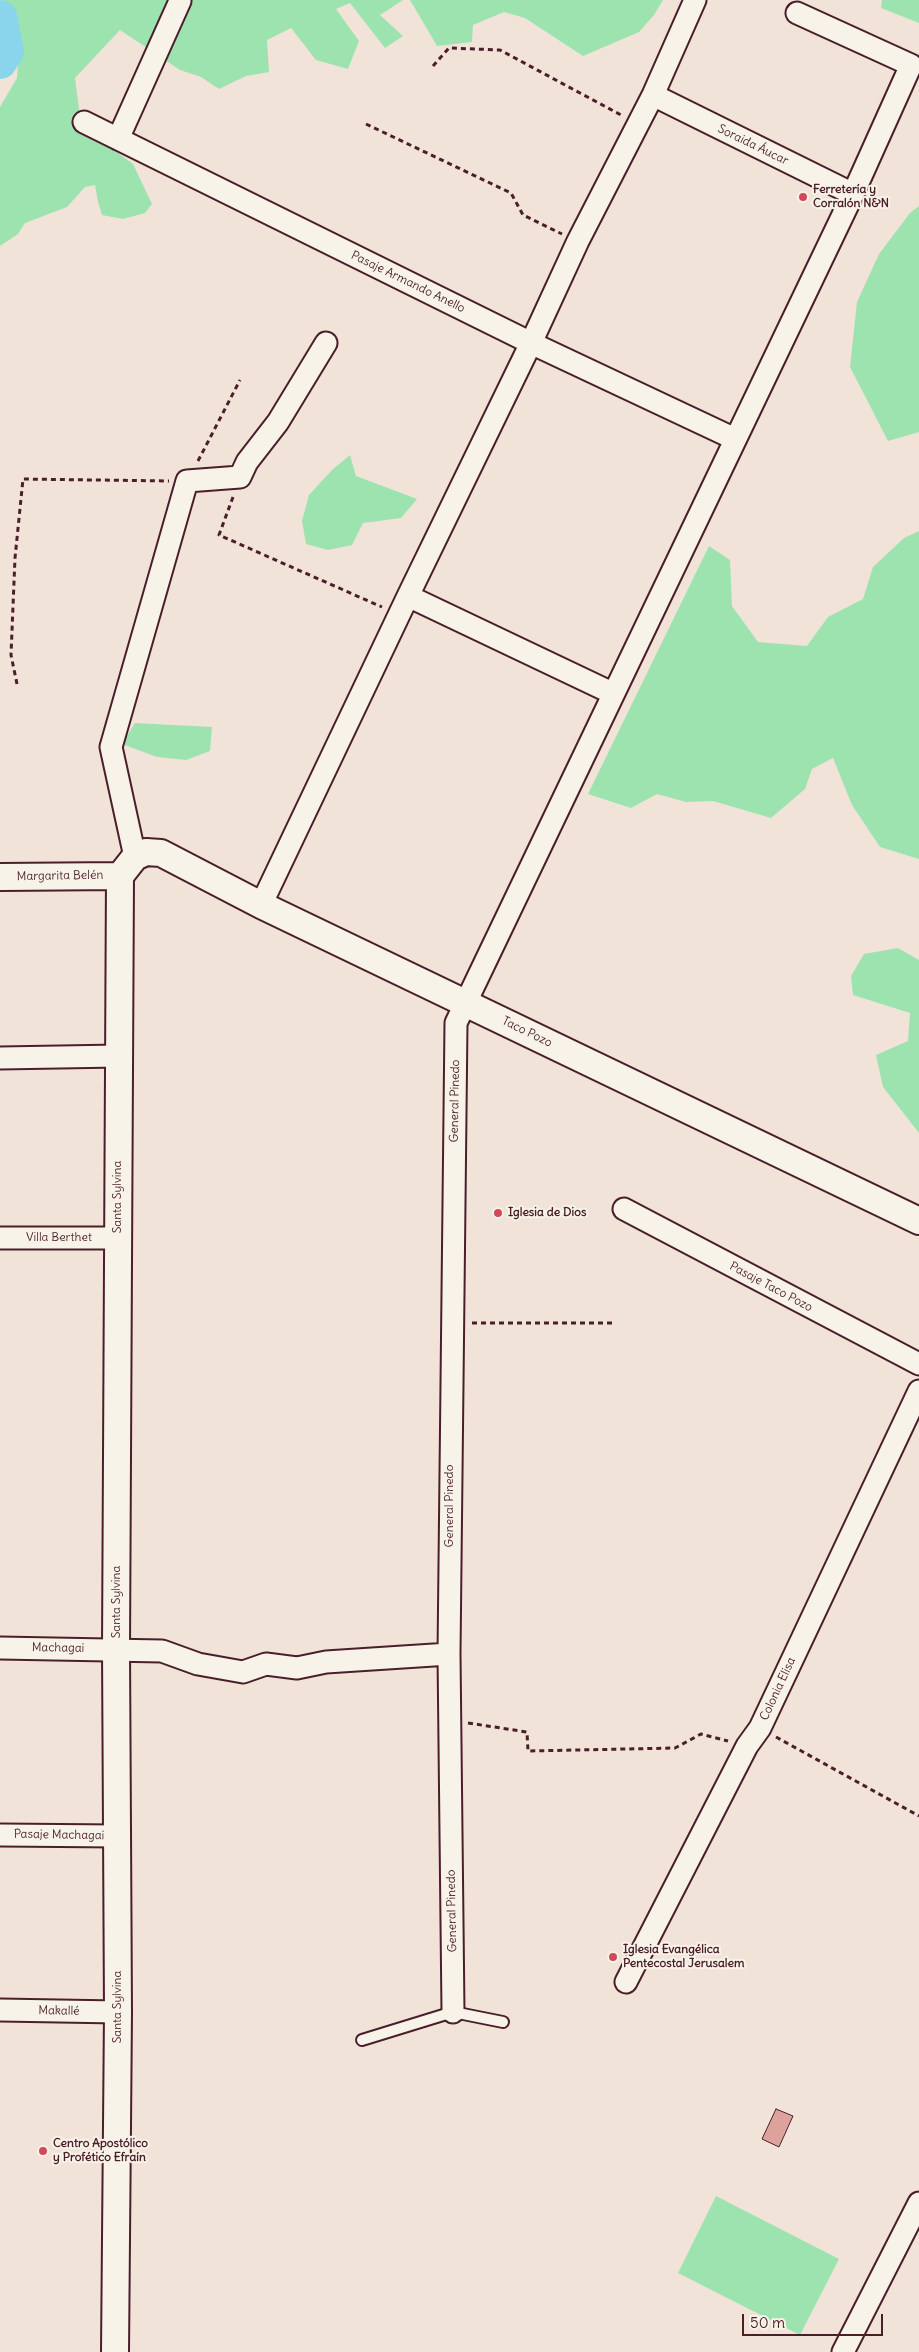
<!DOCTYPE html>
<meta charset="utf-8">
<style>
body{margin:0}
#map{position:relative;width:919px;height:2352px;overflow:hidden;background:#f2e3d9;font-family:Delius,sans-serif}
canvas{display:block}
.scale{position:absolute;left:742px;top:2314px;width:141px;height:22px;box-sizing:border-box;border:2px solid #4a1f2b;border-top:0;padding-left:6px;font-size:15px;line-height:18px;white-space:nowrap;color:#4a1f2b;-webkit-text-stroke:4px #f7f3e8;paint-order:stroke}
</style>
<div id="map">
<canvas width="919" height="2352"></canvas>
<div class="scale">50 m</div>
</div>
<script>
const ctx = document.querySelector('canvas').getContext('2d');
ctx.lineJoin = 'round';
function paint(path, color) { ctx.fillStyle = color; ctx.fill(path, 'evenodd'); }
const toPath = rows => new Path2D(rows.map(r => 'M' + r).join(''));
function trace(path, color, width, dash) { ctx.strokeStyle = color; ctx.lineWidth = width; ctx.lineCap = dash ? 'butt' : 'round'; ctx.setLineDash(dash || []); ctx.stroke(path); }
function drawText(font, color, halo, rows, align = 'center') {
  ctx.font = font + ' Delius,sans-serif'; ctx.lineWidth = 4; ctx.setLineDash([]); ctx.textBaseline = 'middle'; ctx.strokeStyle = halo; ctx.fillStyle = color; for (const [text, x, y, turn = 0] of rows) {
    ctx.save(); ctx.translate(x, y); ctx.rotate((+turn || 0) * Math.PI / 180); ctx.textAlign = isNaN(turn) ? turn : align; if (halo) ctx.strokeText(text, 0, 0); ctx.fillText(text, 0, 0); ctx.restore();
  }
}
const green = toPath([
 [4,0,403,0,380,15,403,36,385,48,350,3,336,9,359,41,348,69,316,60,291,28,267,40,269,72,246,76,219,89,201,77,180,70,120,30,75,78,80,117,80,134,114,150,133,164,152,204,145,213,123,219,102,215,98,202,95,185,85,187,67,207,25,223,18,234,0,246,0,107,17,78,19,48],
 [410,0,663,0,654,15,639,32,583,56,525,18,504,12,473,25,472,42,437,46],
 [882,0,919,0,919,23,881,8],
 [919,206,919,432,888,441,850,367,857,302,879,254,910,213],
 [350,455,356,476,417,499,401,518,363,523,352,545,328,550,306,544,302,521,309,495,332,470],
 [919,531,919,859,880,847,852,805,833,758,812,769,805,789,771,818,713,801,686,802,657,794,631,808,588,794,709,546,730,560,732,606,758,642,807,646,828,617,863,599,873,567,904,538],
 [135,723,212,727,210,751,186,760,157,757,122,744],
 [898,948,919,960,919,1133,883,1087,876,1055,908,1041,910,1013,853,995,851,976,864,954],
 [716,2196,839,2259,800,2335,678,2273]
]);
const river = toPath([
 [0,17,7,51,0,62]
]);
const building = toPath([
 [776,2109,793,2116,779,2147,762,2139,776,2109]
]);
const path = toPath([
 [433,66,449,48,500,50,621,115],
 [366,124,511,193,523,215,562,234],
 [198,461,240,380],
 [233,497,219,535,382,607],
 [17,684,11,655,15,558,23,479,169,481],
 [472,1323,612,1323],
 [468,1723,527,1732,528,1751,675,1748,701,1734,728,1741],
 [776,1737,919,1816]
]);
const service = toPath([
 [362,2040,453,2012,503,2022]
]);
const minor = toPath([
 [653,95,853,194],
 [84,122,531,343,735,439],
 [118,139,180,1],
 [408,596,612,693],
 [135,857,111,747,187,481,240,477,247,462,278,422,326,343],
 [261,905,408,596,531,343,578,241,653,95,695,0],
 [0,1058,119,1056],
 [624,1209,919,1364],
 [0,1238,118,1238],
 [0,1648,162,1651,198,1664,243,1672,266,1664,297,1668,326,1662,449,1654],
 [0,1835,118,1836],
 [626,1982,747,1746,760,1728,919,1391],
 [0,2010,118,2012],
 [453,2012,449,1654,456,1023,853,194,911,65,797,13],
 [843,2352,919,2203]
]);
const tertiary = toPath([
 [0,877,120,876],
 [115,2352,118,2012,116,1649,120,876,135,857,146,852,161,853,261,905,919,1221]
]);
const markers = [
 [803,197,5,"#d1495b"],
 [498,1213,5,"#d1495b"],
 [613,1957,5,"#d1495b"],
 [43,2151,5,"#d1495b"]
];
const streetNames = [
 ["Soraida Áucar",753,145,26],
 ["Pasaje Armando Anello",408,282,26],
 ["Margarita Belén",60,876,-1],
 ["Taco Pozo",527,1032,26],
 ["General Pinedo",455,1101,-89],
 ["Santa Sylvina",118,1197,-90],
 ["Villa Berthet",59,1238],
 ["Pasaje Taco Pozo",771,1287,28],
 ["General Pinedo",450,1506,-90],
 ["Santa Sylvina",117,1602,-90],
 ["Machagai",58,1648,1],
 ["Colonia Elisa",778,1689,-65],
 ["Pasaje Machagai",59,1835,1],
 ["General Pinedo",452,1911,-91],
 ["Santa Sylvina",118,2007,-90],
 ["Makallé",59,2011,1]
];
const poiNames = [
 ["Ferretería y",813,190],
 ["Corralón N&N",813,204],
 ["Iglesia de Dios",508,1213],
 ["Iglesia Evangélica",623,1950],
 ["Pentecostal Jerusalem",623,1964],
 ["Centro Apostólico",53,2144],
 ["y Profético Efraín",53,2158]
];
paint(green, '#9de3af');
trace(river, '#8ad5eb', 34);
paint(building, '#dca29b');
trace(building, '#4a1f2b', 1);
trace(service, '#4a1f2b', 14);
trace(minor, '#4a1f2b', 25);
trace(tertiary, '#4a1f2b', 30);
trace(path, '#4a1f2b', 3, [5, 4]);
trace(service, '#f7f3e8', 10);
trace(minor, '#f7f3e8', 21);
trace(tertiary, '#f7f3e8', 26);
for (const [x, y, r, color] of markers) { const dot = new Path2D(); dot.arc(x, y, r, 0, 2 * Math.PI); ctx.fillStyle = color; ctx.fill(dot); trace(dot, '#f7f3e8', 2); }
drawText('12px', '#4a1f2b', '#f7f3e8', streetNames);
drawText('bold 12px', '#4a1f2b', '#f7f3e8', poiNames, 'left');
</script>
